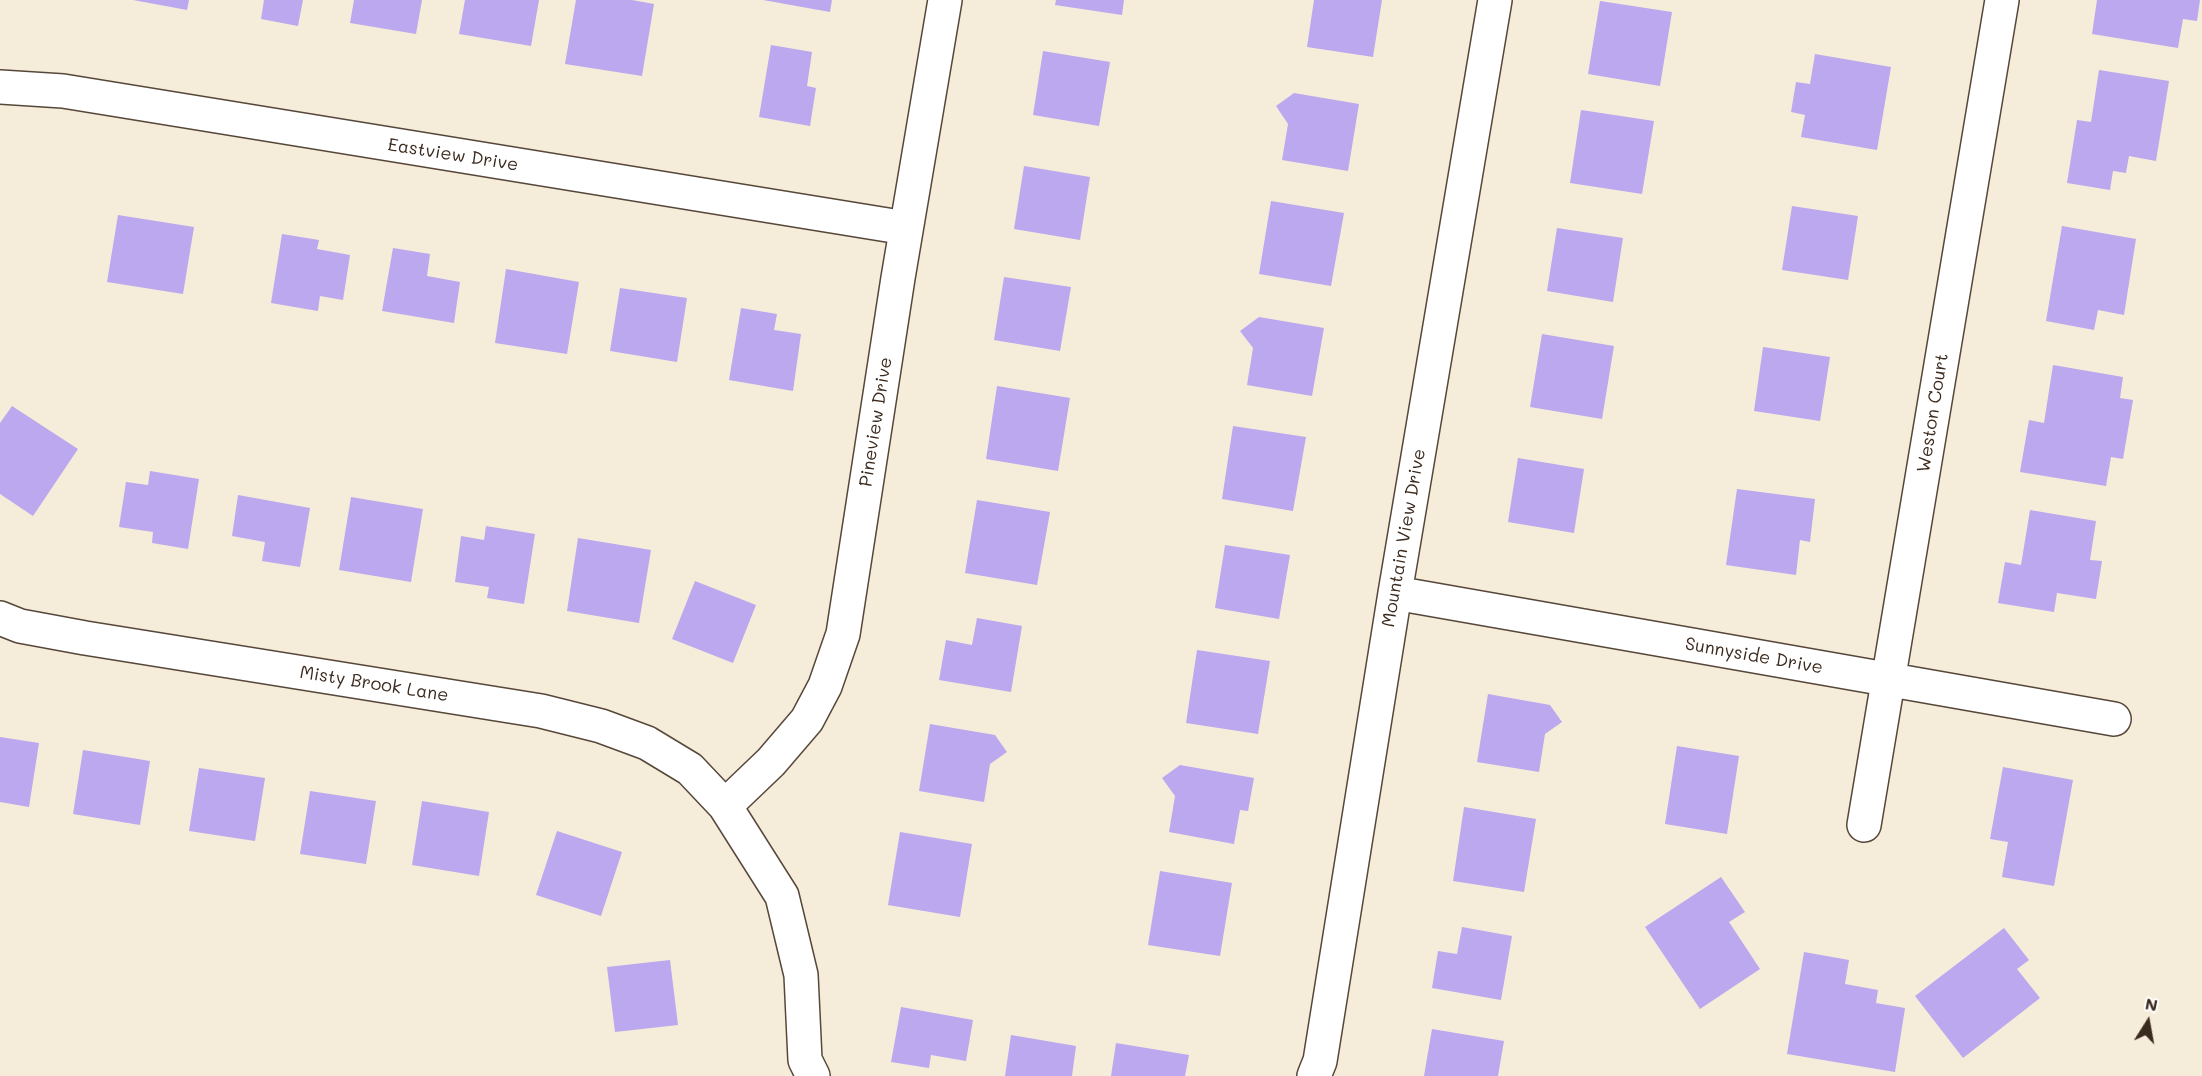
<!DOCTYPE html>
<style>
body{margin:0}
#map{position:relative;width:2202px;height:1076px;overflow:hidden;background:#f5edd9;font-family:Mali,sans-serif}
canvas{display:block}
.north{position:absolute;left:2118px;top:992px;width:60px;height:60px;-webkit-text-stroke:4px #fff;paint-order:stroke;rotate:11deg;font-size:16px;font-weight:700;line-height:24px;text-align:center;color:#3b2a1e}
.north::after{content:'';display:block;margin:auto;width:21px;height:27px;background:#3b2a1e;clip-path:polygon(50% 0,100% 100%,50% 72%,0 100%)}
</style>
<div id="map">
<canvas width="2202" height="1076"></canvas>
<div class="north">N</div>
</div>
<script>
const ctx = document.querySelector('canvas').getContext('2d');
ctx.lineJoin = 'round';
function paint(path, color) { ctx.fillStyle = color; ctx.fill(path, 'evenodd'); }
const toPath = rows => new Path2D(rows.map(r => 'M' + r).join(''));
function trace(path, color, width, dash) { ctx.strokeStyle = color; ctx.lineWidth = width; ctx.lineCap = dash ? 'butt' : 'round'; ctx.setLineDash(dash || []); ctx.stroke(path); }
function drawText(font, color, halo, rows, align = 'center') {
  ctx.font = font + ' Mali,sans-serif'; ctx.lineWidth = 5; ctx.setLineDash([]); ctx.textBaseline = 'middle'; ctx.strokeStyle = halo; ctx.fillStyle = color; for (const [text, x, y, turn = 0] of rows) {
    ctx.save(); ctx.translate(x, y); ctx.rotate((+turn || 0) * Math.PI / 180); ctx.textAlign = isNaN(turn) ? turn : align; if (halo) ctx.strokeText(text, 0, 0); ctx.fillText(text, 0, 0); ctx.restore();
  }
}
const building = toPath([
 [133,0,189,0,187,10],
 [264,0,303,0,298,26,261,19],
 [354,0,422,0,416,34,350,23],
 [465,0,539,0,531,46,459,34],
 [576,0,632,0,654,4,642,76,565,64],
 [763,0,832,0,830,12],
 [1056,0,1124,0,1122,15,1055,5],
 [1314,0,1382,0,1373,57,1307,47],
 [2097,0,2200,0,2197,21,2183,19,2178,48,2092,34],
 [1600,1,1672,12,1660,86,1588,74],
 [771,45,812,52,807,86,816,88,810,126,759,117],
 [1043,51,1110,62,1099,126,1033,115],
 [1815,54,1891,67,1877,150,1801,137,1805,115,1791,112,1796,82,1810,84],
 [2099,70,2169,81,2156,161,2129,156,2126,173,2113,171,2110,190,2067,183,2077,120,2091,122],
 [1294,93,1359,104,1348,171,1282,160,1288,124,1276,106],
 [1581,110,1654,121,1642,194,1570,183],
 [1024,166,1090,177,1080,240,1014,229],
 [1271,201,1344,213,1331,286,1259,274],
 [1792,206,1858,216,1848,280,1782,270],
 [118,215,194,227,183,294,107,282],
 [2062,226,2136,239,2124,315,2098,310,2094,330,2046,321],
 [1557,228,1623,238,1613,302,1547,291],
 [282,234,319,240,317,249,350,255,343,300,320,296,318,311,271,303],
 [393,248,430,254,427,276,460,282,454,323,382,311],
 [506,269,579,282,567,354,495,343],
 [1004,277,1071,287,1060,351,994,340],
 [620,288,687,298,677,362,610,351],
 [741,308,777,314,774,330,801,334,793,391,729,380],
 [1259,317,1324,328,1312,396,1247,385,1253,348,1240,331],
 [1542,334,1614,346,1602,419,1530,407],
 [1763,347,1830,357,1820,421,1754,411],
 [2053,365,2123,377,2120,398,2133,400,2123,459,2111,457,2106,486,2020,472,2029,420,2044,423],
 [997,386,1070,398,1058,471,986,459],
 [12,406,78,449,33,516,0,494,0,423],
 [1233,426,1306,437,1293,511,1222,499],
 [1518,458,1584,469,1574,533,1508,522],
 [150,471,199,479,188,549,152,543,153,532,119,527,126,482,148,485],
 [1737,489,1815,499,1810,542,1800,540,1796,575,1726,565],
 [238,495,310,508,300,567,262,561,265,542,232,536],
 [351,497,423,509,411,582,339,570],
 [977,500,1050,512,1037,585,965,573],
 [2030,510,2096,521,2090,560,2102,561,2096,599,2057,593,2054,612,1998,603,2005,562,2021,565],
 [486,526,535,534,524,604,487,598,489,587,455,582,461,536,484,540],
 [578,538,651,550,639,623,567,611],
 [1225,545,1290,555,1279,619,1215,608],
 [695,581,756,605,733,663,672,639],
 [977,618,1022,626,1011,692,939,680,946,640,972,645],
 [1197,650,1270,661,1258,734,1186,723],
 [1488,694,1550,705,1562,722,1545,734,1539,772,1477,762],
 [930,724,995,735,1007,752,990,764,984,802,919,791],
 [0,737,39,743,29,807,0,802],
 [1677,746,1739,756,1727,834,1665,824],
 [83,750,150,761,140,825,73,814],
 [1180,765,1254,778,1248,811,1240,810,1234,844,1169,832,1175,796,1162,778],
 [2003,767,2073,780,2054,886,2002,877,2008,842,1990,839],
 [199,768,265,778,255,841,189,831],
 [310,791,376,801,366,864,300,854],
 [422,801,489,812,479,876,412,865],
 [1464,807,1536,819,1524,892,1453,881],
 [557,831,622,852,601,916,536,895],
 [900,832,972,844,960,917,888,905],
 [1160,871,1232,883,1220,956,1148,945],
 [1721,877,1745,912,1729,922,1760,969,1700,1009,1645,927],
 [1462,927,1512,936,1501,1000,1432,988,1438,951,1457,954],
 [2004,928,2029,960,2017,969,2040,998,1963,1058,1915,996],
 [1804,952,1849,960,1845,984,1878,990,1876,1003,1905,1008,1895,1072,1787,1054],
 [670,960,678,1025,615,1032,607,967],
 [901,1007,973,1020,966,1061,931,1055,929,1068,891,1062],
 [1432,1029,1504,1041,1498,1076,1424,1076],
 [1011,1035,1076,1046,1072,1076,1005,1076],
 [1116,1043,1189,1055,1185,1076,1111,1076]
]);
const minor = toPath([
 [0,87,63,91,906,228],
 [1395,593,2114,719],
 [0,618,20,626,85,638,541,711,601,726,647,743,690,769,725,806,782,896,801,975,805,1060,813,1076],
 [725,806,771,762,807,720,825,686,843,634,898,278,945,0],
 [1864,825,2002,0],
 [1314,1076,1320,1061,1395,593,1495,0]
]);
const streetNames = [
 ["Eastview Drive",453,155,9],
 ["Weston Court",1933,413,-81],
 ["Pineview Drive",876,422,-81],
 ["Mountain View Drive",1404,538,-80],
 ["Sunnyside Drive",1754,656,10],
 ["Misty Brook Lane",374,684,9]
];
paint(building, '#bba8ee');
trace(minor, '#57473a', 36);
trace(minor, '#fff', 33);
drawText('18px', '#3b2a1e', '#fff', streetNames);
</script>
